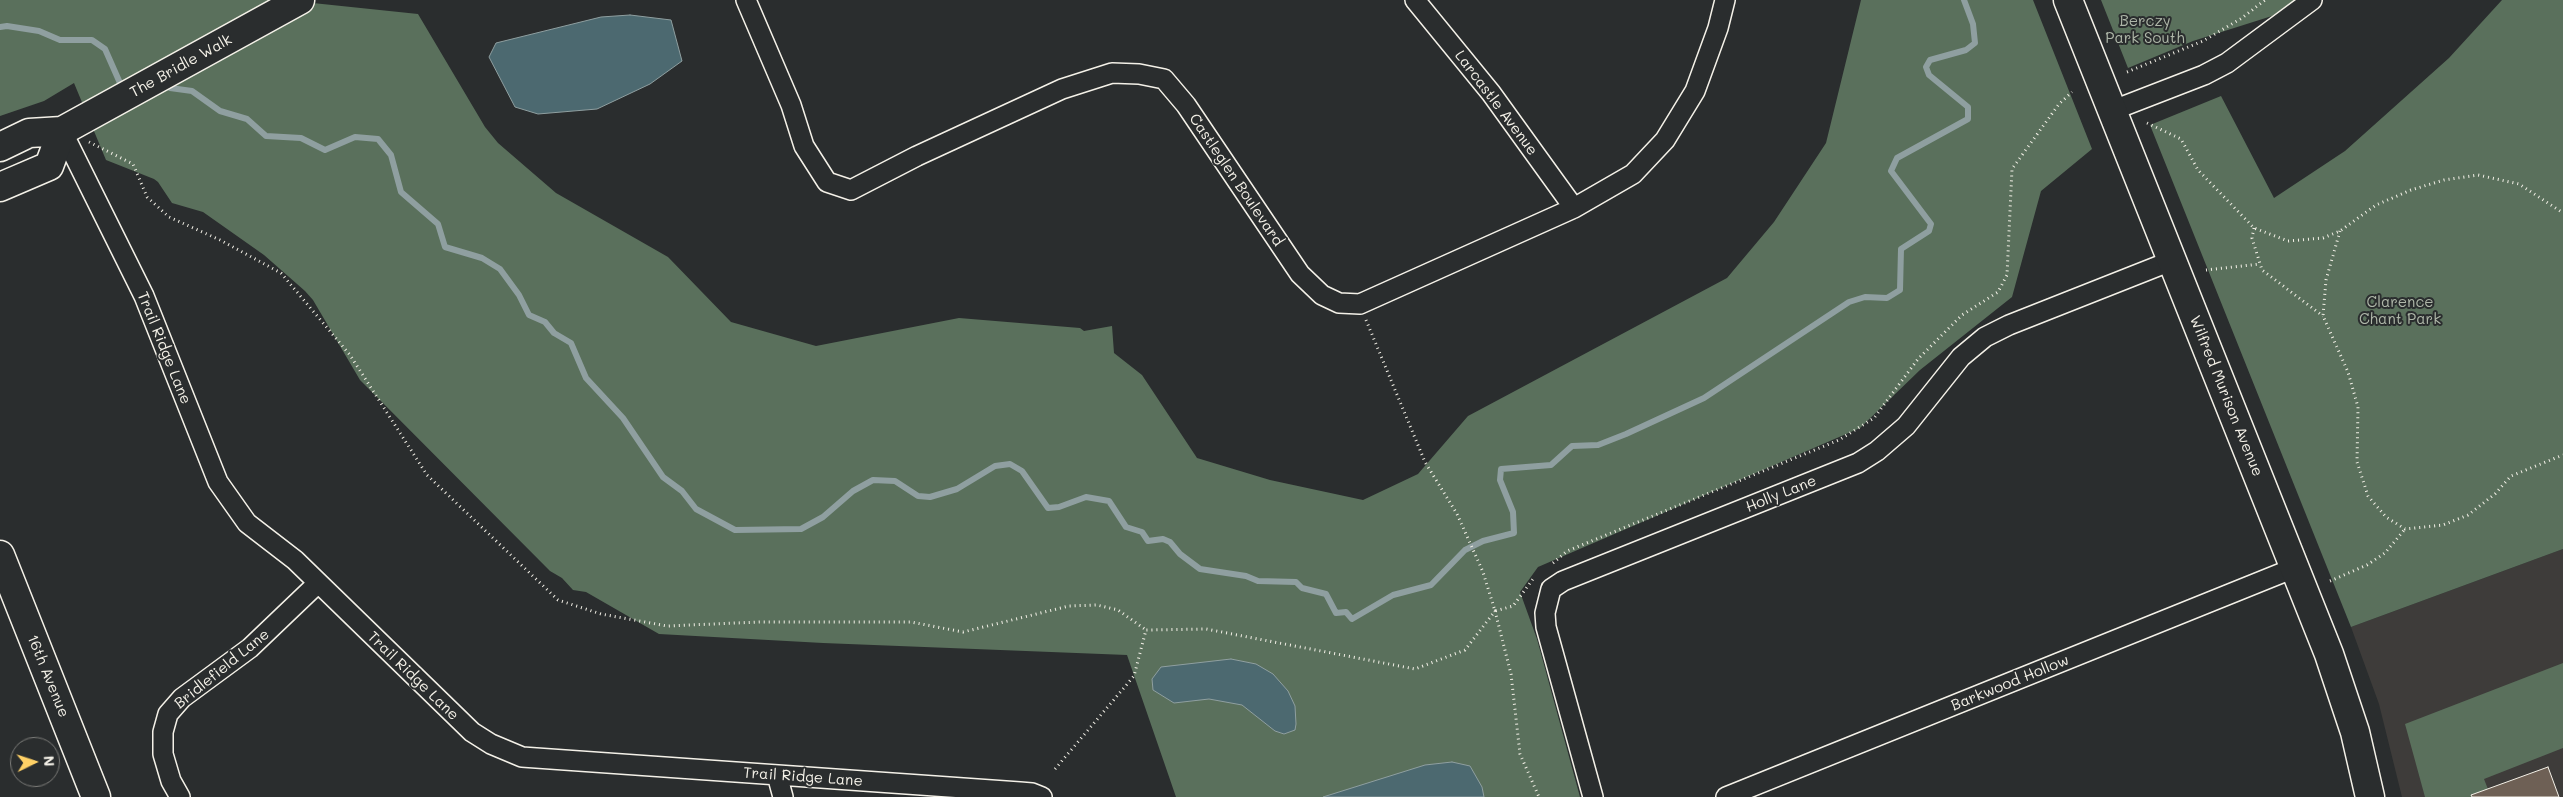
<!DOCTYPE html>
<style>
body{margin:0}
#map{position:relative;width:2563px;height:797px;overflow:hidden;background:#2a2d2e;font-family:Mali,sans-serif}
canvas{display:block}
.north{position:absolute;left:10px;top:737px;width:50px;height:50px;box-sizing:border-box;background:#2a2d2e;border:1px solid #7b7b78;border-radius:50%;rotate:86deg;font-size:14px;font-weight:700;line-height:20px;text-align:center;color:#f4f1e8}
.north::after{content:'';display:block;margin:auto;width:18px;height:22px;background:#ffd166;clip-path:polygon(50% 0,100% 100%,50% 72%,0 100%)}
</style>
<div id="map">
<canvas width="2563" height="797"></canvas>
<div class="north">N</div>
</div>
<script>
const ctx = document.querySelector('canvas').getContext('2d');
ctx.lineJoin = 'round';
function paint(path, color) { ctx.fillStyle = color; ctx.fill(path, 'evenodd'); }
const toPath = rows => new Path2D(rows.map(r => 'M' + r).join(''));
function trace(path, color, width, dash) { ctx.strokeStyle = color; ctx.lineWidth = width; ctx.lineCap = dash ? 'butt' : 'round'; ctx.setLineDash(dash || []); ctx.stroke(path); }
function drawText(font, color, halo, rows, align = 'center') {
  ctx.font = font + ' Mali,sans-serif'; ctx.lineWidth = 4; ctx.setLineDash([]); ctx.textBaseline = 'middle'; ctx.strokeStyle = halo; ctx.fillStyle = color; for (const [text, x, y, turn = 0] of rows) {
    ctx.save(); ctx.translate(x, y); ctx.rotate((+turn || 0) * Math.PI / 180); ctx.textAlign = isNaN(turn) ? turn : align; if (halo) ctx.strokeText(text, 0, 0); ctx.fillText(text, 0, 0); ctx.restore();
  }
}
const built = toPath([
 [2563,549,2563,797,2402,797,2379,704,2351,627]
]);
const green = toPath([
 [0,0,284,0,418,14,485,127,498,143,556,193,668,257,731,322,816,346,959,318,1080,328,1084,331,1112,326,1114,353,1142,375,1197,458,1270,480,1363,500,1418,474,1468,416,1727,278,1774,222,1826,143,1861,0,2033,0,2092,149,2041,191,2012,297,1920,370,1860,428,1538,567,1520,592,1537,639,1580,797,1176,797,1127,655,823,643,659,634,586,592,573,590,562,578,550,571,360,380,313,300,305,291,264,255,203,212,172,203,158,182,154,179,106,160,74,83,44,101,0,116],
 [2101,0,2295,0,2272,16,2193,41,2128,68],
 [2502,0,2563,0,2563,549,2351,627,2150,125,2221,96,2274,198,2345,151,2449,58],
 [2563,663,2563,748,2484,779,2491,797,2425,797,2405,724]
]);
const water = toPath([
 [630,15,671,20,682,61,650,84,597,109,538,114,515,107,489,57,496,43,601,17,630,15],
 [1231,659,1256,664,1273,674,1288,691,1295,706,1296,724,1295,730,1284,734,1275,731,1242,705,1209,699,1174,703,1153,690,1152,679,1161,667,1231,659],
 [1452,762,1470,766,1482,787,1484,797,1323,797,1425,765,1452,762]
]);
const stream = toPath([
 [0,27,7,26,39,31,60,40,92,40,105,49,120,83],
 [170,88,192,91,220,111,247,119,266,136,301,138,325,150,355,137,378,139,391,155,401,192,438,224,445,247,482,258,500,269,519,295,529,315,545,322,554,333,571,343,586,378,623,418,663,477,682,491,696,509,735,530,801,529,823,517,853,491,873,480,895,481,918,496,930,497,957,489,995,466,1010,464,1022,471,1048,508,1059,507,1086,497,1109,501,1126,527,1142,532,1148,541,1163,539,1170,542,1180,554,1200,569,1246,576,1258,581,1296,582,1302,588,1326,594,1336,613,1346,612,1352,619,1393,595,1431,585,1465,550,1483,541,1514,533,1513,512,1500,480,1501,469,1551,465,1572,446,1598,445,1626,434,1704,398,1849,302,1865,297,1887,298,1900,290,1901,249,1929,231,1931,224,1891,171,1897,158,1968,119,1968,107,1929,75,1926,67,1930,60,1966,50,1975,43,1973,24,1964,0]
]);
const building = toPath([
 [2548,767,2559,797,2472,797,2471,795,2548,767]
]);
const path = toPath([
 [2127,72,2203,41,2242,18,2265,0],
 [2147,123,2181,139,2198,170,2254,228,2288,241,2323,238,2340,231,2376,205,2411,190,2444,180,2478,175,2519,184,2563,213],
 [89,142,133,164,147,197,169,217,220,240,281,273,350,355,427,475,558,600,601,614,667,626,759,622,911,622,963,632,1069,606,1097,605,1118,610,1146,630],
 [2254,228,2252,238,2262,270,2323,316],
 [2340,231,2326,280,2323,316,2348,372,2358,407,2357,462,2368,496,2386,517,2405,529,2443,525,2468,515,2495,494,2511,476,2563,455],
 [2206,270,2260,264],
 [1366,320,1425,462,1457,514,1483,572,1495,611,1513,606,1533,579],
 [1553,563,1567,551,1839,440,1874,418,1918,359,1962,315,1998,292,2007,275,2012,169,2059,104,2072,92],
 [2330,581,2367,565,2385,553,2405,529],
 [1055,769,1134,676,1146,630,1206,629,1415,669,1465,650,1495,611,1511,674,1520,754,1539,797]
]);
const street = toPath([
 [746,0,791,105,804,146,827,182,851,190,917,156,1062,89,1112,73,1139,74,1164,79,1186,105,1300,274,1322,295,1339,303,1360,304,1574,208,1633,174,1665,140,1695,91,1718,28,1725,0],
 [1415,0,1491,93,1574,208],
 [2111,111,2204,75,2227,63,2312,0],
 [62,131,144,296,218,482,247,523,295,560,472,732,491,744,522,757,1020,792,1032,793,1042,797],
 [777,775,783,797],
 [180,797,171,781,163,754,163,732,168,714,182,698,250,648,317,584],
 [1593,797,1546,627,1545,613,1551,589,1563,581,1858,463,1877,451,1906,426,1961,357,1985,337,2009,325,2171,261],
 [1726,797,2294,568]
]);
const secondary = toPath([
 [2068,0,2329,654,2355,732,2370,797],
 [0,147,29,133,62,131,300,0],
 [0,187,49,166,62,131],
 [0,555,96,797]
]);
const parkNames = [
 ["Berczy",2145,21],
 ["Park South",2145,38],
 ["Clarence",2400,302],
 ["Chant Park",2400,319]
];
const streetNames = [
 ["The Bridle Walk",181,66,-29],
 ["Larcastle Avenue",1496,103,53],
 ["Castleglen Boulevard",1236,180,56],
 ["Trail Ridge Lane",164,348,68],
 ["Wilfred Murison Avenue",2226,396,68],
 ["Holly Lane",1781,494,-22],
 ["Bridlefield Lane",222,669,-39],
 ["16th Avenue",48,676,68],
 ["Trail Ridge Lane",413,676,44],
 ["Barkwood Hollow",2010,683,-22],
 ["Trail Ridge Lane",803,777,4]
];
paint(built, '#3e3c3a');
paint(green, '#5a705c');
paint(water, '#4c6970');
trace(water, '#8f9fa0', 1);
trace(stream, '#8f9fa0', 6);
paint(building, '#6e6055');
trace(building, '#f4f1e8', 1);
trace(street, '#f4f1e8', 22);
trace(secondary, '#f4f1e8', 31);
trace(path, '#f4f1e8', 3, [1, 4]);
trace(street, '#2a2d2e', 19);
trace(secondary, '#2a2d2e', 28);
drawText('15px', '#afb7a9', '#2a2d2e', parkNames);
drawText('15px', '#f4f1e8', '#2a2d2e', streetNames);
</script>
